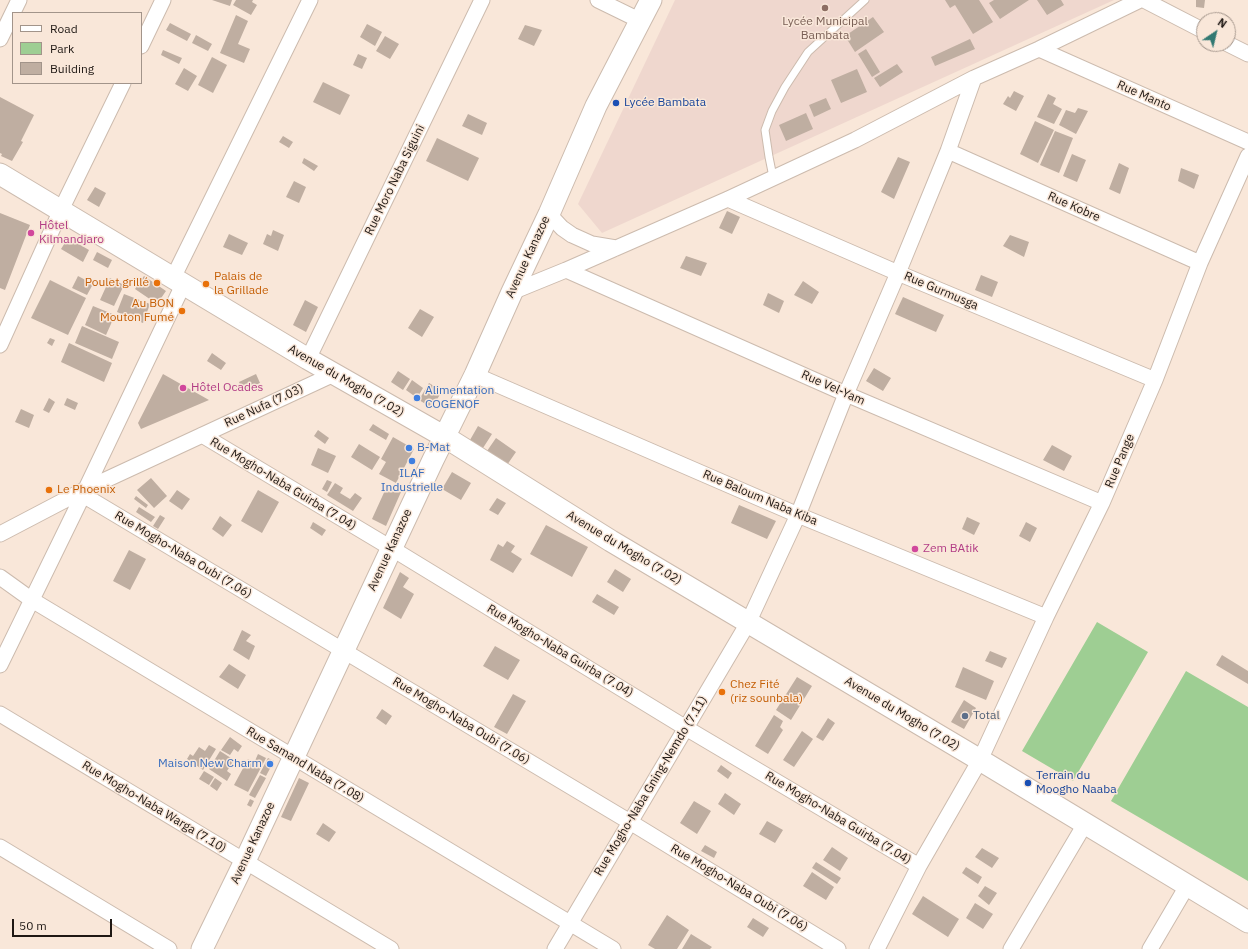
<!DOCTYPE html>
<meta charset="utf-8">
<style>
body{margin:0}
#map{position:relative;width:1248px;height:949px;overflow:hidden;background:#f9e7d9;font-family:"IBM Plex Sans",sans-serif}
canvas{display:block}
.legend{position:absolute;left:12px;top:12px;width:130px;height:72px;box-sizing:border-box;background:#f9e7d9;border:1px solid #a2948a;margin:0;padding:5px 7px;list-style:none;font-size:12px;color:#1f1814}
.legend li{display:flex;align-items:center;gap:8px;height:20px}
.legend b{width:20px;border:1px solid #a2948a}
.north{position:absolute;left:1196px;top:12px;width:40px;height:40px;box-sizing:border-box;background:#f9e7d9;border:1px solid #a2948a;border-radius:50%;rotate:35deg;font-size:11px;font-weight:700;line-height:16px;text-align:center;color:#1f1814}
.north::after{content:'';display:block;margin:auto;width:14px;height:18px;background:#327972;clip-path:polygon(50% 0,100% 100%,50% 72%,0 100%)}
.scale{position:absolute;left:12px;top:919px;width:100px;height:18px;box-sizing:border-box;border:2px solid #1f1814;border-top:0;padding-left:5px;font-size:12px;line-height:14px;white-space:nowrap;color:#1f1814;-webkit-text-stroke:3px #f9e7d9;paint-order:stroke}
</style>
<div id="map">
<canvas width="1248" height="949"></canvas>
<ul class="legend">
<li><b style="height:5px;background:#fff"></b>Road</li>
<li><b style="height:11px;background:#9ece93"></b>Park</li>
<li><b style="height:11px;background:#bfaea1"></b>Building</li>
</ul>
<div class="north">N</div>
<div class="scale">50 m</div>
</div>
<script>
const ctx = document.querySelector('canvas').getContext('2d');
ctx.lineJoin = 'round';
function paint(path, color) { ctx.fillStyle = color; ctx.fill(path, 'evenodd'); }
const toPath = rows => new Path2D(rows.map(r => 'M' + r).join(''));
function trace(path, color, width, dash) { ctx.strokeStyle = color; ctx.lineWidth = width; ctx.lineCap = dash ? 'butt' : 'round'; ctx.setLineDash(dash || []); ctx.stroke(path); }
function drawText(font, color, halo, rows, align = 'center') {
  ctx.font = font + ' "IBM Plex Sans",sans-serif'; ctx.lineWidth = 3; ctx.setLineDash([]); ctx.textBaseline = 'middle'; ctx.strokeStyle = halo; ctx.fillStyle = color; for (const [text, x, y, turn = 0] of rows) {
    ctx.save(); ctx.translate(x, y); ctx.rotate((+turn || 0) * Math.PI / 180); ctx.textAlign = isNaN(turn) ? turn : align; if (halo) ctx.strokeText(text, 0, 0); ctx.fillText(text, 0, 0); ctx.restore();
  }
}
const education = toPath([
 [675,0,1114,0,602,233,578,204]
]);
const green = toPath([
 [1097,622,1148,652,1073,781,1022,751],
 [1186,671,1248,707,1248,881,1111,801]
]);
const building = toPath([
 [212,0,232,0,230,6],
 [236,0,253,0,252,2,257,5,251,15,233,5],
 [945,0,979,0,993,22,973,34,955,5,950,8],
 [994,0,1029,0,1000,19,989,3],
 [1037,0,1061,0,1064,5,1047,15],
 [1196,0,1205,0,1204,8,1196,7],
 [236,15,248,21,238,44,250,49,244,63,220,53],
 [873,17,884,32,855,52,845,36],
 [170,23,191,34,187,41,166,30],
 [367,24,382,32,375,46,360,37],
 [525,25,542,30,534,46,518,39],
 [196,35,212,44,208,51,192,43],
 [385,36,399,44,390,59,376,51],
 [970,39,975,49,935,66,931,57],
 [866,49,880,72,872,77,858,54],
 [163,50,182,58,179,64,161,55],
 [358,54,367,58,362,69,353,65],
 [212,57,227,65,213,93,198,85],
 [897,64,903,72,880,87,874,78],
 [184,68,197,76,188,91,175,84],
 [857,69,867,92,841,103,831,80],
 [323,82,350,95,340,115,313,102],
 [1014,91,1024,96,1016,111,1003,104,1008,96,1010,98],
 [1048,94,1056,98,1053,104,1062,109,1054,124,1037,117],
 [0,97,34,115,21,141,23,142,12,161,1,156,2,154,0,153],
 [826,98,831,109,814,117,809,105],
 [1078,108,1088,111,1076,134,1059,125,1066,110,1075,113],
 [806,113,813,129,786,141,779,125],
 [468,114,487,123,482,135,462,126],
 [1035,121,1054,130,1038,163,1020,154],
 [1055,131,1073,138,1059,173,1040,165],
 [283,136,293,142,289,148,279,142],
 [437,138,479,158,468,181,426,161],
 [1072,154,1086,160,1077,182,1063,176],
 [898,157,910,162,894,199,881,192],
 [304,158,318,166,314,171,302,163],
 [1119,163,1129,168,1120,194,1109,189],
 [1181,168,1199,175,1194,189,1178,181],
 [294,181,306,187,299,203,286,197],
 [95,187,106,193,99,207,87,200],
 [727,211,740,217,732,234,719,228],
 [0,213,30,225,5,290,0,288],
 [273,230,284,235,278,251,263,244,267,234,271,236],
 [229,234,248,243,242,255,223,247],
 [1010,235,1029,242,1024,257,1003,246],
 [68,238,89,250,83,262,61,249],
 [97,252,112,260,108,268,93,260],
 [686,256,707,263,701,276,680,268],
 [981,275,998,282,992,297,975,290],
 [78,276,93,284,87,295,72,288],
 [144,276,166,291,157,304,135,289],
 [110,278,124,285,114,306,100,300],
 [50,280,86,298,68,335,31,318],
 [803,281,819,292,812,304,794,295],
 [768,293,784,301,779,313,763,305],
 [124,294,150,304,143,323,117,312],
 [903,297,944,315,936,332,895,314],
 [305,300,318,307,306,332,293,325],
 [93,306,115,315,106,335,85,325],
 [420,309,434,317,422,337,408,328],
 [82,326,119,342,112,359,75,343],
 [50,338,55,340,52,346,47,343],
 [69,343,112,363,104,382,61,362],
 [212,353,226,363,221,370,207,361],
 [874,368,891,378,883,391,866,381],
 [398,371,410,379,403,390,391,382],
 [163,374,209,400,141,429,138,423],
 [256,374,260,383,243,391,239,382],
 [412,380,423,388,417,398,406,390],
 [429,383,442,391,432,408,419,400],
 [49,398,55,402,49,413,43,410],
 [67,398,78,403,75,410,64,405],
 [21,409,34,415,29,428,15,422],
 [373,424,389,434,386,440,369,430],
 [478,426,492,434,483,448,470,440],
 [318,430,329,438,325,444,314,436],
 [393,437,414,449,396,483,379,474,386,462,381,459],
 [496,438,516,452,507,465,487,451],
 [359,444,380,457,372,470,351,457],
 [1052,445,1072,456,1064,471,1043,460],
 [318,448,336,456,328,473,311,465],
 [452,472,471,483,461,500,442,489],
 [151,478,167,496,154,508,137,490],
 [327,480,332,482,327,492,322,489],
 [335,483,343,488,340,493,350,499,355,493,362,498,353,511,327,495],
 [387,486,401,492,386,526,372,519],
 [177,490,190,499,182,510,169,501],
 [258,490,279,502,262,533,241,521],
 [136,496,148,505,146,508,134,499],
 [497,498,506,503,498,515,489,510],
 [739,505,776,521,767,539,731,523],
 [139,507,155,517,151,522,136,512],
 [160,515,165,518,158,529,153,526],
 [220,516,232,525,223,537,212,529],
 [967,517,980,523,974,535,962,529],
 [313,522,326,530,322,536,310,528],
 [1026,522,1037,528,1030,542,1019,536],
 [546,525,588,547,572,577,530,554],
 [507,541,515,546,511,552,522,559,513,573,490,560,498,544,503,547],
 [129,550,146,559,130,590,113,581],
 [615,569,631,579,623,592,607,582],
 [400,572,409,578,403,587,414,594,401,619,383,608],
 [597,594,619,607,614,615,592,602],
 [242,630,251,635,246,641,255,646,249,660,233,650],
 [495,646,520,660,508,680,483,666],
 [990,651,1007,658,1002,668,985,661],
 [1222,655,1248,671,1248,684,1216,665],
 [229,664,246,675,238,689,219,677],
 [963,667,994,681,986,700,955,687],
 [797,677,812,686,791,720,776,710],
 [513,694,526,701,507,734,494,727],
 [964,700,976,708,964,729,951,722],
 [382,709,392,716,386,725,376,718],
 [774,715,783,721,780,727,783,730,768,754,755,746],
 [828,718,835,723,823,741,816,737],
 [802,731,813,739,794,767,783,760],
 [230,737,242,746,238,752,234,749,230,755,221,750],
 [209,745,216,749,203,770,187,759,190,754,193,756,199,747,205,751],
 [220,751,234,760,227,771,231,774,227,781,209,769],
 [258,754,266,758,248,792,234,785,248,759,254,763],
 [268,758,274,761,266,776,260,773],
 [721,765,732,773,728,779,717,771],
 [204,771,214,777,209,785,199,779],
 [260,775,266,778,255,798,249,795],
 [215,778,222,783,217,791,210,786],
 [299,778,309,783,291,821,281,817],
 [725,793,741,804,734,815,718,804],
 [250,799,254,801,251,807,247,805],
 [694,801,711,811,697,834,680,823],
 [767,821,783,830,775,843,759,834],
 [323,823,336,832,329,842,316,834],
 [705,845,717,852,714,858,701,851],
 [832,847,848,858,840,871,823,860],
 [982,848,999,858,992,868,975,857],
 [816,862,841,878,837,884,812,868],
 [966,867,982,877,978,884,962,873],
 [812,872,834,887,826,900,803,886],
 [985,886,997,893,989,905,978,896],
 [923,896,959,919,948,937,912,914],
 [975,903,993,914,983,929,966,918],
 [667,915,689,930,677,949,655,949,648,945],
 [753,918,769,928,763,937,747,927],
 [691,934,712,947,710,949,682,949]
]);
const lane = toPath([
 [773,177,769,157,765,130,772,111,785,87,808,52,865,0]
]);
const street = toPath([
 [598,0,641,21],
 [1144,0,1204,31],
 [0,39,19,0],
 [1228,44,1248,54],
 [141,46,163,0],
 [1039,49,1248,142],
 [948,151,1200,263],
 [728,199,898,273,1155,380],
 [549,214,562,228,572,235,592,244,616,248],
 [566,270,846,394,1102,503],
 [173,278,310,0],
 [512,292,566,270,728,199,855,140,974,78,1039,49,1140,0],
 [0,345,61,210,123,83],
 [308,359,482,0],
 [475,375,798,515,1046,617],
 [202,435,391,548,686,728,919,866],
 [83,495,630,822,838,949],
 [0,534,86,489,334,374],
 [0,577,32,600,613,949],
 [0,665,83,495,183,285],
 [0,714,391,949],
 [0,847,169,949],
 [555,949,748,623,798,515,846,394,898,273,948,151,974,78],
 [877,949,919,866,980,760,1046,617,1102,503,1155,380,1200,263,1248,156],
 [1011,949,1085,824],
 [1150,949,1187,886]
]);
const secondary = toPath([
 [0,174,308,359,445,437,611,541,980,760,1248,922],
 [202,949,245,861,433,460,475,375,512,292,549,214,596,106,651,0]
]);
const markers = [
 [825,8,4,"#8d6e63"],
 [616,103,4,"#1a4fb4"],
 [31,233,4,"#d1479c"],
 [157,283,4,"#e8710a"],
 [206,284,4,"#e8710a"],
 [182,311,4,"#e8710a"],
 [183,388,4,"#d1479c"],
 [417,398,4,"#3f7fe0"],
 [409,448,4,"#3f7fe0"],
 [412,461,4,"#3f7fe0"],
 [49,490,4,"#e8710a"],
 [915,549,4,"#d1479c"],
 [722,692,4,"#e8710a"],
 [965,716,4,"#5c6f8a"],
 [270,764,4,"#3f7fe0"],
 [1028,783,4,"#1a4fb4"]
];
const educationNames = [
 ["Lycée Municipal",825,22],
 ["Bambata",825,36]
];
const streetNames = [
 ["Rue Manto",1144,96,24],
 ["Rue Moro Naba Siguini",395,180,-64],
 ["Rue Kobre",1074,207,24],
 ["Avenue Kanazoe",528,257,-65],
 ["Rue Gurmusga",941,291,23],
 ["Avenue du Mogho (7.02)",346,381,30],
 ["Rue Vel-Yam",833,388,24],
 ["Rue Nufa (7.03)",264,406,-25],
 ["Rue Pange",1120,461,-67],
 ["Rue Mogho-Naba Guirba (7.04)",283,484,31],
 ["Rue Baloum Naba Kiba",760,498,23],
 ["Avenue du Mogho (7.02)",624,548,31],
 ["Avenue Kanazoe",390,550,-65],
 ["Rue Mogho-Naba Oubi (7.06)",183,555,31],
 ["Rue Mogho-Naba Guirba (7.04)",560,651,31],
 ["Avenue du Mogho (7.02)",902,714,31],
 ["Rue Mogho-Naba Oubi (7.06)",461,721,31],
 ["Rue Samand Naba (7.08)",305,765,31],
 ["Rue Mogho-Naba Gning-Nemdo (7.11)",651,786,-59],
 ["Rue Mogho-Naba Warga (7.10)",154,807,31],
 ["Rue Mogho-Naba Guirba (7.04)",838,818,31],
 ["Avenue Kanazoe",253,843,-65],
 ["Rue Mogho-Naba Oubi (7.06)",739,888,31]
];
const transitNames = [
 ["Lycée Bambata",624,103],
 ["Terrain du",1036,776],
 ["Moogho Naaba",1036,790]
];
const hotelNames = [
 ["Hôtel",39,226],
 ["Kilmandjaro",39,240],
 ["Hôtel Ocades",191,388],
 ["Zem BAtik",923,549]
];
const foodNames = [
 ["Palais de",214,277],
 ["la Grillade",214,291],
 ["Poulet grillé",149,283,"right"],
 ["Au BON",174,304,"right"],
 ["Mouton Fumé",174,318,"right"],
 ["Le Phoenix",57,490],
 ["Chez Fité",730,685],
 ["(riz sounbala)",730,699]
];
const shopNames = [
 ["Alimentation",425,391],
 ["COGENOF",425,405],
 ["B-Mat",417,448],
 ["ILAF",412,474,"center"],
 ["Industrielle",412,488,"center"],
 ["Maison New Charm",262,764,"right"]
];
const serviceNames = [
 ["Total",973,716]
];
paint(education, '#efd7ce');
paint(green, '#9ece93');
paint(building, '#bfaea1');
trace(lane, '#ccbbae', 9);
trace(street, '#ccbbae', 17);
trace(secondary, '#ccbbae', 23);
trace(lane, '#fff', 7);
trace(street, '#fff', 15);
trace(secondary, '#fff', 21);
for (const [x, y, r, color] of markers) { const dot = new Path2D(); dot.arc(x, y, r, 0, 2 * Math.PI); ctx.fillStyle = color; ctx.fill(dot); trace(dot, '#f9e7d9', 1.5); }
drawText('12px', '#785e54', '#f9e7d9', educationNames);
drawText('12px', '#1f1814', '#f9e7d9', streetNames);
drawText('12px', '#164399', '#f9e7d9', transitNames, 'left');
drawText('12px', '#b23c85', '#f9e7d9', hotelNames, 'left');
drawText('12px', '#c56008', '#f9e7d9', foodNames, 'left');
drawText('12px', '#366cbe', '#f9e7d9', shopNames, 'left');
drawText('12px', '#4e5e75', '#f9e7d9', serviceNames, 'left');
</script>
